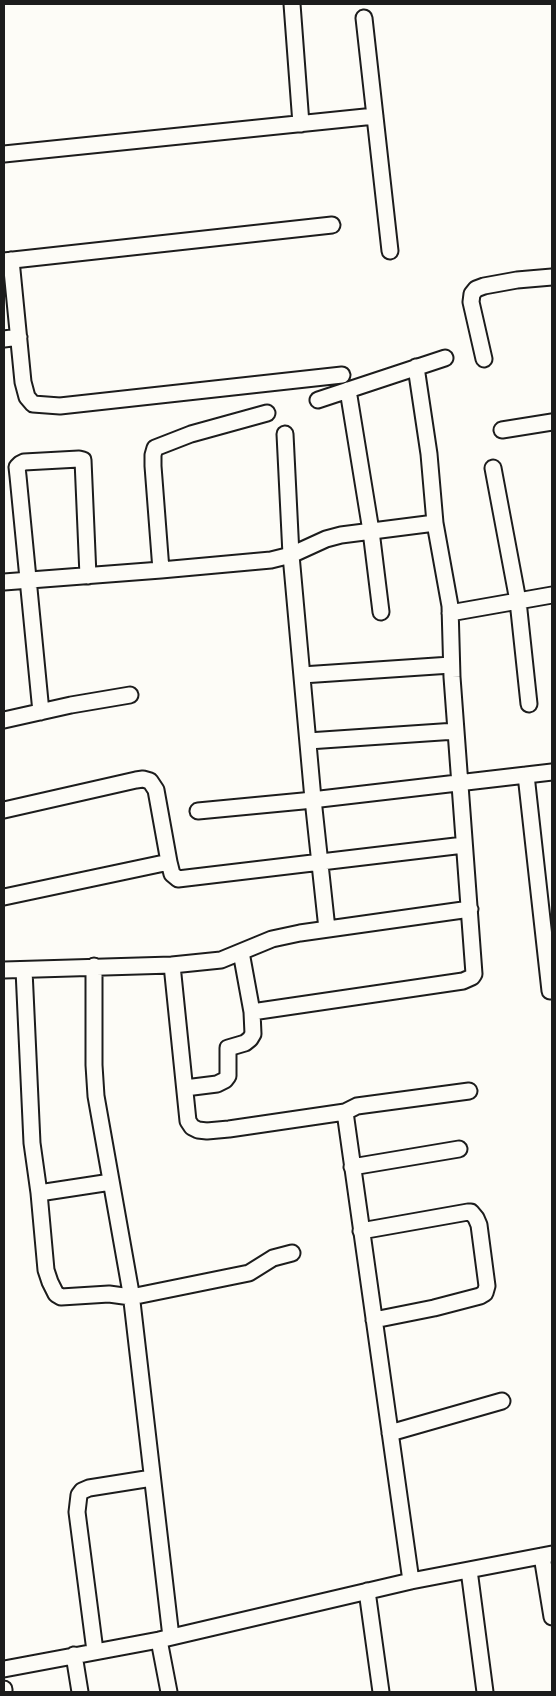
<!DOCTYPE html>
<style>
body{margin:0}
#map{position:relative;width:556px;height:1696px;overflow:hidden;background:#fdfcf7;font-family:"Patrick Hand",sans-serif}
canvas{display:block}
.frame{position:absolute;inset:0;border:5px solid #1c1c1c;pointer-events:none}
</style>
<div id="map">
<canvas width="556" height="1696"></canvas>
<div class="frame"></div>
</div>
<script>
const ctx = document.querySelector('canvas').getContext('2d');
ctx.lineJoin = 'round';
const toPath = rows => new Path2D(rows.map(r => 'M' + r).join(''));
function trace(path, color, width, dash) { ctx.strokeStyle = color; ctx.lineWidth = width; ctx.lineCap = dash ? 'butt' : 'round'; ctx.setLineDash(dash || []); ctx.stroke(path); }
const minor = toPath([
 [292,4,301,124],
 [364,18,390,251],
 [4,154,375,116],
 [11,260,23,382,27,397,33,404,60,406,342,375],
 [4,261,332,225],
 [4,339,19,337],
 [484,359,471,302,472,294,476,289,484,286,517,280,552,277],
 [348,390,371,531,381,612],
 [318,400,445,358],
 [502,430,552,422],
 [285,434,291,555,313,799,327,929],
 [493,468,518,601,529,704],
 [161,570,153,466,153,455,155,448,191,434,267,413],
 [4,582,161,570,271,560,291,555,326,539,341,535,435,523],
 [450,613,552,595],
 [302,675,451,665],
 [41,712,18,476,17,467,20,464,24,462,79,459,83,460,88,576],
 [4,720,71,705,130,695],
 [308,741,456,731],
 [526,775,550,991],
 [4,810,136,780,143,779,150,781,156,790,169,862],
 [198,811,303,801,552,772],
 [4,897,169,862,172,874,178,879,464,845],
 [241,952,252,1012,463,981,472,977,474,974,452,677,450,606,435,523,429,454,416,367],
 [172,965,221,960,272,939,300,933,470,909],
 [94,966,94,1065,96,1096,131,1293,171,1637],
 [4,970,172,965,188,1121,192,1127,198,1130,207,1131,229,1129,345,1112,411,1581],
 [24,970,32,1143,39,1193,46,1270,50,1282,56,1294,61,1297,109,1294,131,1297,249,1273,273,1258,292,1253],
 [185,1088,217,1084,225,1080,228,1076,228,1048,245,1043,250,1039,253,1034,252,1012],
 [345,1112,357,1106,469,1091],
 [352,1167,459,1149],
 [39,1193,111,1182],
 [361,1231,468,1212,471,1212,476,1218,479,1225,487,1286,485,1293,480,1296,434,1308,374,1320],
 [390,1433,502,1401],
 [542,1556,552,1617],
 [469,1570,485,1692],
 [367,1591,381,1692],
 [159,1640,169,1692],
 [95,1651,77,1512,79,1495,82,1491,89,1488,152,1478],
 [74,1655,80,1692],
 [4,1669,159,1640,411,1581,552,1554],
 [4,1689,4,1692]
]);
trace(minor, '#1c1c1c', 19);
trace(minor, '#fdfcf7', 15);
</script>
